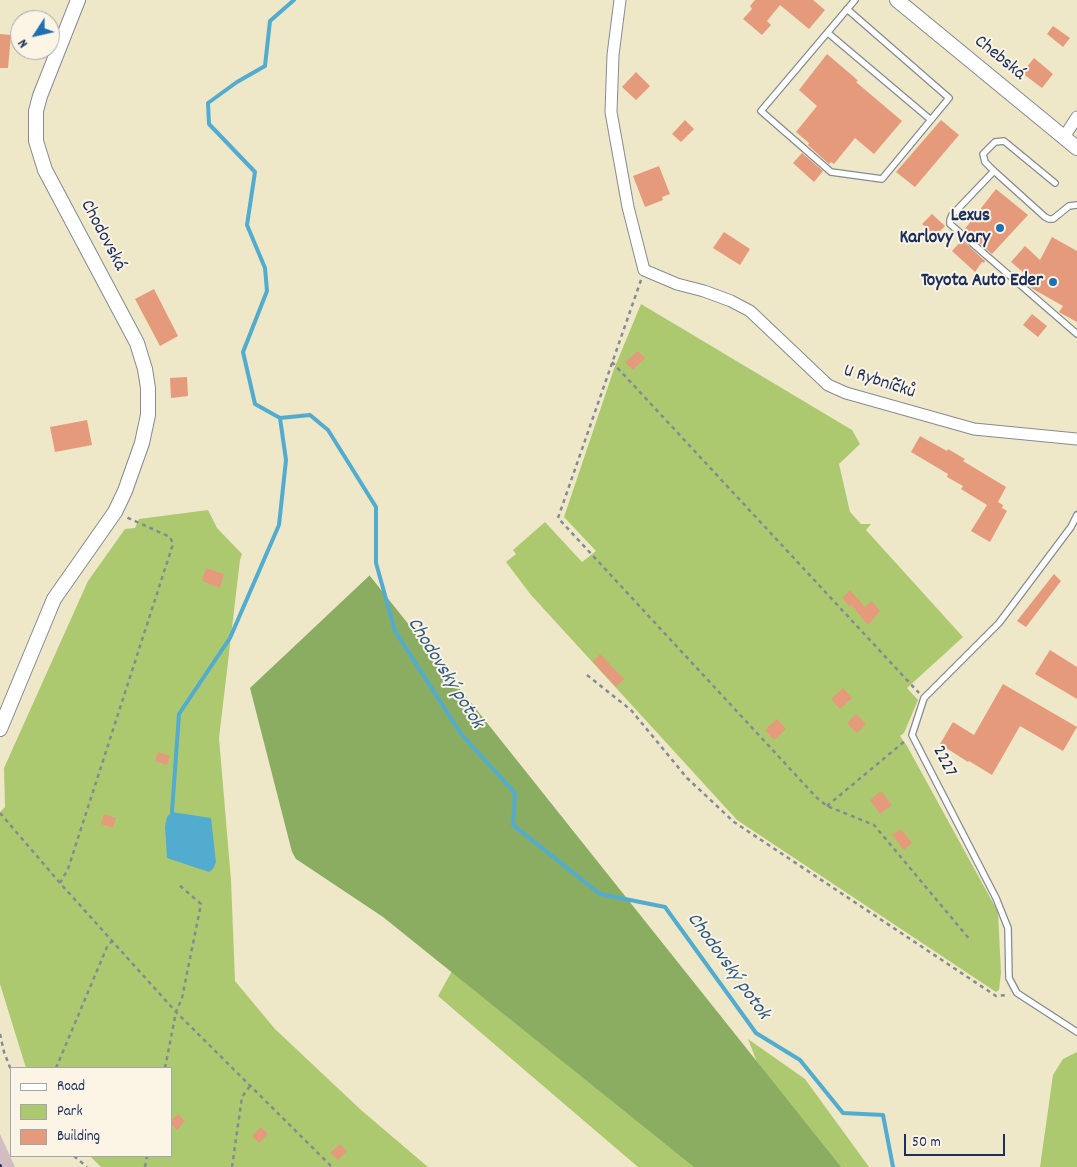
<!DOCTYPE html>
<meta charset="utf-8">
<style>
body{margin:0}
#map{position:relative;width:1077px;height:1167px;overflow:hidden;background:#eee7c8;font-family:Dekko,sans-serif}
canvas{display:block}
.legend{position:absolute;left:10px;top:1067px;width:162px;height:90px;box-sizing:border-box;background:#fcf5e5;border:1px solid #a2a6af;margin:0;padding:6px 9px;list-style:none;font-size:15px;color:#1b2f5e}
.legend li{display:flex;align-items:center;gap:10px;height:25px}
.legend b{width:25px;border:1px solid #a2a6af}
.north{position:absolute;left:10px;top:10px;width:50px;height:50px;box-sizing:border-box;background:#fcf5e5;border:1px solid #a2a6af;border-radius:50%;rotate:235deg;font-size:14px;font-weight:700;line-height:20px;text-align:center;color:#1b2f5e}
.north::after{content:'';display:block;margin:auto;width:18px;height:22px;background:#1f6fb2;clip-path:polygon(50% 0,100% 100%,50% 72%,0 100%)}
.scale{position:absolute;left:904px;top:1134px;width:101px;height:22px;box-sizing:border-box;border:2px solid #1b2f5e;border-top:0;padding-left:6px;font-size:15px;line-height:18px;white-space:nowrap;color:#1b2f5e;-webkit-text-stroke:4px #fcf5e5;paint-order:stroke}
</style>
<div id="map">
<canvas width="1077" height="1167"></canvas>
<ul class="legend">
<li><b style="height:6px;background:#fff"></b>Road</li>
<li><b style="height:14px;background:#adc970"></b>Park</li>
<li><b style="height:14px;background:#e59b7b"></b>Building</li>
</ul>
<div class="north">N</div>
<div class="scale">50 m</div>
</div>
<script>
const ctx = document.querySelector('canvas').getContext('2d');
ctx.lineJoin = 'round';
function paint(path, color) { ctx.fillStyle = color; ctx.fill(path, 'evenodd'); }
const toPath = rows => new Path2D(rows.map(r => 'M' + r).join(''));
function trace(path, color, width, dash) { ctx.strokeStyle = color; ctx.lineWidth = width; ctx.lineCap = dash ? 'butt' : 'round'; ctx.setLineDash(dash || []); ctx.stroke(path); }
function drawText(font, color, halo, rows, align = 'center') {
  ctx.font = font + ' Dekko,sans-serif'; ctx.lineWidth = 4; ctx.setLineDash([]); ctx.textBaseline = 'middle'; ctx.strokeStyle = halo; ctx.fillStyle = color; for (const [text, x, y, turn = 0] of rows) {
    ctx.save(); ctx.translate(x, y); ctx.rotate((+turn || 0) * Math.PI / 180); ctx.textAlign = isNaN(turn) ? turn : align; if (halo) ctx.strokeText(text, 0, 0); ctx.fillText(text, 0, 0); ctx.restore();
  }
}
const industrial = toPath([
 [0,1134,15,1167,0,1167]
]);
const green = toPath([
 [641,304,852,430,860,444,839,464,850,512,861,524,871,524,866,530,963,637,907,688,918,700,904,733,900,736,907,746,998,912,1001,973,999,990,996,992,737,820,531,595,506,562,516,554,513,550,545,522,582,562,596,551,564,517,614,369],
 [208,510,217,528,242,554,240,560,219,738,231,880,235,981,275,1029,361,1110,428,1167,101,1167,90,1156,171,1156,171,1068,26,1068,0,984,0,812,5,807,4,768,88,581,125,529,135,528,139,519],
 [457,962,738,1167,638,1167,438,996],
 [748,1039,805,1079,869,1167,835,1167,771,1098],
 [1077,1052,1077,1167,1040,1167,1053,1075,1063,1059]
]);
const forest = toPath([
 [370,575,370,576,841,1167,694,1167,383,917,296,859,292,852,250,688]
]);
const water = toPath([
 [172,812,211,818,216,862,213,869,209,872,167,858,165,826,167,817]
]);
const stream = toPath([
 [294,0,270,21,265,66,237,82,208,103,209,124,255,172,247,225,265,268,267,291,243,352,255,404,280,418,310,415,328,430,376,507,376,563,395,631,461,734,515,793,513,825,600,894,665,907,756,1033,800,1060,843,1113,883,1115,893,1167],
 [172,812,179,714,230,638,279,525,286,460,280,418]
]);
const building = toPath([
 [755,0,813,0,825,10,809,29,780,5,767,21,771,25,762,35,743,19,752,9,750,6],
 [1053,26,1070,38,1063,47,1047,34],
 [0,34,11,35,8,68,0,68],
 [827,54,854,77,858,81,856,82,902,121,874,154,855,138,834,164,831,162,829,164,808,145,809,143,796,132,817,106,799,90],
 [1034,58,1053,74,1042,88,1022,73],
 [636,72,650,86,636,100,622,87],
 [685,120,694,129,681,142,672,134],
 [941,120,959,135,915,187,896,172],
 [802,153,823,171,814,182,793,163],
 [659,166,670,194,662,197,663,200,645,207,633,176],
 [996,189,1028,215,992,254,964,230],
 [932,214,945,226,935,236,922,224],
 [724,232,750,249,740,265,713,248],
 [1052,237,1077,251,1077,322,1059,312,1063,306,1033,289,1027,285,1030,278,1011,262,1025,246,1040,260],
 [962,240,985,261,984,263,982,262,975,272,952,251],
 [154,289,178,336,160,346,135,299],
 [1032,314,1047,326,1038,337,1023,325],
 [638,351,645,358,633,370,625,362],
 [187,377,188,396,171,398,170,378],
 [87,420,92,445,55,452,50,427],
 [920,436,947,451,948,449,965,459,963,461,1006,487,998,502,1003,505,1002,508,1007,511,990,542,971,531,987,505,961,489,963,486,947,477,948,474,911,452],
 [206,568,224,574,220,588,202,581],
 [1054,574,1061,581,1026,627,1017,621],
 [850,590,865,607,872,601,880,611,868,625,851,605,849,606,842,598],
 [1050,650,1077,667,1077,699,1035,674],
 [600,654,624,679,616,687,593,662],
 [1003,684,1077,727,1063,751,1020,726,992,775,969,761,968,762,940,744,953,722,974,735],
 [843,688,852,698,840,709,831,699],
 [856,714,866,724,857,733,847,723],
 [777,719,786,729,774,740,765,730],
 [158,752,170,756,167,765,155,761],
 [881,791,892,805,880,814,870,800],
 [104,814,116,818,113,828,101,824],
 [901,829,912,843,904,850,892,835],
 [178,1114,185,1121,177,1130,171,1124,171,1120],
 [261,1127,268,1134,259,1143,252,1136],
 [340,1144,347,1151,338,1160,330,1153]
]);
const path = toPath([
 [641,280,558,518,817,798,827,806,874,825,971,941],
 [612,362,919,693],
 [587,675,631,710,687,778,734,822,996,996,1007,995],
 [827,806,905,741],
 [0,813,60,883,176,1012,332,1167],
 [60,883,68,869,173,544,170,537,126,517],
 [0,1034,4,1052,11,1070],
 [56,1068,107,947,112,941],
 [165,1068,176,1012,182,998,201,904,178,884],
 [74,1156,87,1167],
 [145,1167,147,1156],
 [232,1167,242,1097,250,1086]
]);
const service = toPath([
 [847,9,949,98,882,179,831,172,761,111,855,0],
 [828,33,931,120],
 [994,171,985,162,983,154,995,142,1004,141,1055,183],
 [1077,205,1069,206,1053,219,1049,219,1045,217,994,171,952,215,950,220,950,224,1077,334],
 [1077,515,1071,527,999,623,924,698,912,735,996,898,1008,928,1009,978,1017,993,1077,1032]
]);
const minor = toPath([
 [620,0,613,55,611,112,628,207,644,270,677,284,704,291,731,301,750,311,828,385,846,393,974,429,1077,439],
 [1064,137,1077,117]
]);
const tertiary = toPath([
 [897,0,1077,148],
 [0,729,54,599,115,512,125,491,142,443,148,415,148,388,145,369,137,343,45,170,36,141,36,111,40,96,78,0]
]);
const rail = toPath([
 [0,1166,0,1167]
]);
const markers = [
 [1000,228,5,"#1f6fb2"],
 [1053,282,5,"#1f6fb2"]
];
const streetNames = [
 ["Chebská",999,59,39],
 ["Chodovská",102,236,62],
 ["U Rybníčků",879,383,18],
 ["2227",943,762,63]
];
const poiNames = [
 ["Lexus",990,217],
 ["Karlovy Vary",990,239],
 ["Toyota Auto Eder",1043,282]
];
const waterNames = [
 ["Chodovský potok",444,674,58],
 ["Chodovský potok",727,967,54]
];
paint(industrial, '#d2bec2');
paint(green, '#adc970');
paint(forest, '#8aad62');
paint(water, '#52acd0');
trace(stream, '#52acd0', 4);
paint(building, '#e59b7b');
trace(service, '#848b93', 8);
trace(minor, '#848b93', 13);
trace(tertiary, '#848b93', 16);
trace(path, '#848b93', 2.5, [4, 4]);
trace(service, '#fff', 5.5);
trace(minor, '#fff', 11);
trace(tertiary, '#fff', 14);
trace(rail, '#1b2f5e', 4);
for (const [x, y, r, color] of markers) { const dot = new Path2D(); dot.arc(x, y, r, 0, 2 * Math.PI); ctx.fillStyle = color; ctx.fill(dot); trace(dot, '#fcf5e5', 2); }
drawText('19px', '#1b2f5e', '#fcf5e5', streetNames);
drawText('bold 19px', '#1b2f5e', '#fcf5e5', poiNames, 'right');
drawText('italic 20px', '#2e5b86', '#fcf5e5', waterNames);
</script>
